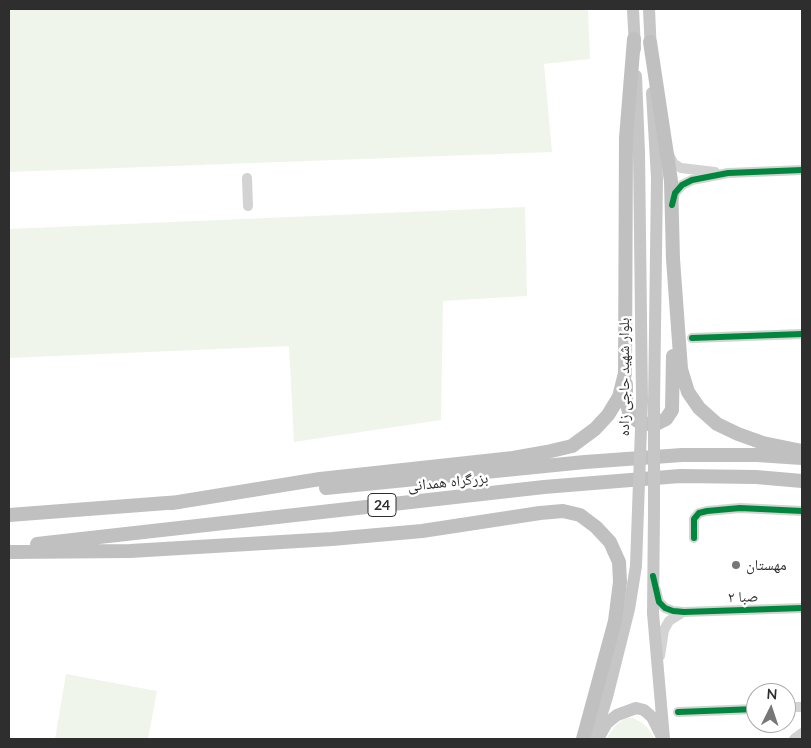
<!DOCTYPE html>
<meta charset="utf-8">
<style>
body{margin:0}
#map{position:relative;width:811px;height:748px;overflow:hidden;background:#fff;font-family:Lato,sans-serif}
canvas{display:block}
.frame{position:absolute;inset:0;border:10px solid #2e2e2e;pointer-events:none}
.north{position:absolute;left:746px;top:683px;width:50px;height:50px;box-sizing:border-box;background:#fff;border:1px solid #ababab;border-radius:50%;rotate:4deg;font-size:14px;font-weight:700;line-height:20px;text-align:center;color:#2e2e2e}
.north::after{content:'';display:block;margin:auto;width:18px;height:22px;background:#777;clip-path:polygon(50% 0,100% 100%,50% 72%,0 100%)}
</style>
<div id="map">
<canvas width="811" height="748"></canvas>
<div class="frame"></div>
<div class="north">N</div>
</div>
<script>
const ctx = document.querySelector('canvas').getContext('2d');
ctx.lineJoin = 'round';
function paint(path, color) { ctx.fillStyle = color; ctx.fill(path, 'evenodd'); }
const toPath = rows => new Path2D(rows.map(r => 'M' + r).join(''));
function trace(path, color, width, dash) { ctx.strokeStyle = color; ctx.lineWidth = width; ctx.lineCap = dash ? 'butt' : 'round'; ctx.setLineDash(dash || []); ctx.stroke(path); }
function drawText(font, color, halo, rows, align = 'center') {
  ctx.font = font + ' Lato,"Noto Naskh Arabic",sans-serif'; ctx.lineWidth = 5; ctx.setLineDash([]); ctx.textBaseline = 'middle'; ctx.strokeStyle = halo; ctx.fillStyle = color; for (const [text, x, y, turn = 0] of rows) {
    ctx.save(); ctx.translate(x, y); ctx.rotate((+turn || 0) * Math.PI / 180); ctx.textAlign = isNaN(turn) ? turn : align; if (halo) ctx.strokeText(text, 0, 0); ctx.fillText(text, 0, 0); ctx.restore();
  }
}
const green = toPath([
 [9,9,588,9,590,59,544,64,552,152,9,172],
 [525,207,527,296,443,301,441,420,294,442,289,346,9,358,9,229],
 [66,674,157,691,148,739,55,739],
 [625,718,633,718,641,722,648,728,655,739,606,739,616,725]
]);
const minor = toPath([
 [669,155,674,164,681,168,715,172],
 [247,178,248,206],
 [673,202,675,193,682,185,692,180,728,173,802,170],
 [692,338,802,334],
 [694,538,694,519,699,513,707,511,740,508,802,511],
 [656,590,659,602,665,608,673,611,684,612,802,608],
 [660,656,664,630,669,621,683,612],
 [786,707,802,707],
 [678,712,756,709],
 [794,739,802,733]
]);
const major = toPath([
 [633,9,635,49],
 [649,9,651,53],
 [636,76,639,152,642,401],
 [652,93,657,178,654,405],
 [654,510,653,613,664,739],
 [599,737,607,723,617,715,636,708,644,710,652,717,661,735],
 [594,739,607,697,629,609,636,566,638,510]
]);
const highway = toPath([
 [650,42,671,181,673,259,681,369,688,392,699,408,717,424,738,434,763,443,802,451],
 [626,384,626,401,629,412,633,418,641,423,650,424,658,423,666,419,672,410,673,356],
 [326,488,585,462,682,455,757,455,802,458],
 [172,503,320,479,513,458,547,452,572,446,595,429,608,415,619,397,625,373,626,138,634,39],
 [9,515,180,502],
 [37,544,544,487,680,476,756,477,802,481],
 [9,552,130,551,332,539,422,531,540,513,563,511,580,515,596,527,610,542,619,562,620,582,615,621,583,739]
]);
const majorBridge = toPath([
 [638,510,642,401],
 [654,510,654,405]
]);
const cycleway = toPath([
 [672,205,675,193,682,185,692,180,728,173,802,170],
 [692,338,802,334],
 [694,538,694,519,699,513,707,511,740,508,802,511],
 [653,576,659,602,665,608,673,611,684,612,802,608],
 [678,712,756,709]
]);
const markers = [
 [736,565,5,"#777"]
];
const shields = [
 [382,505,28]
];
const shieldNames = [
 ["24",382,505]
];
const streetNames = [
 ["بلوار شهید حاجی زاده",624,377,-90],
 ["بزرگراه همدانی",448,482,-6],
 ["صبا ۲",743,597,-2]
];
const poiNames = [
 ["مهستان",746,565]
];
paint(green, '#eff5eb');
trace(minor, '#d3d3d3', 10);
trace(major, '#c6c6c6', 12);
trace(highway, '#c0c0c0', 14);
trace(majorBridge, '#c6c6c6', 12);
trace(cycleway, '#00873e', 6);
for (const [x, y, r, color] of markers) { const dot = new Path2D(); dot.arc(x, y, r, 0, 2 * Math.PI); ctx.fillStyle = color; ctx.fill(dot); trace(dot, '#fff', 2); }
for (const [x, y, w] of shields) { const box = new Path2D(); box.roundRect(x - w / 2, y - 11.5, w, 23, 4); ctx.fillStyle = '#fff'; ctx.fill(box); trace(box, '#2e2e2e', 1); }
drawText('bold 14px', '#2e2e2e', null, shieldNames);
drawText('15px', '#2e2e2e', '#fff', streetNames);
drawText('15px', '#2e2e2e', '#fff', poiNames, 'left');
</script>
